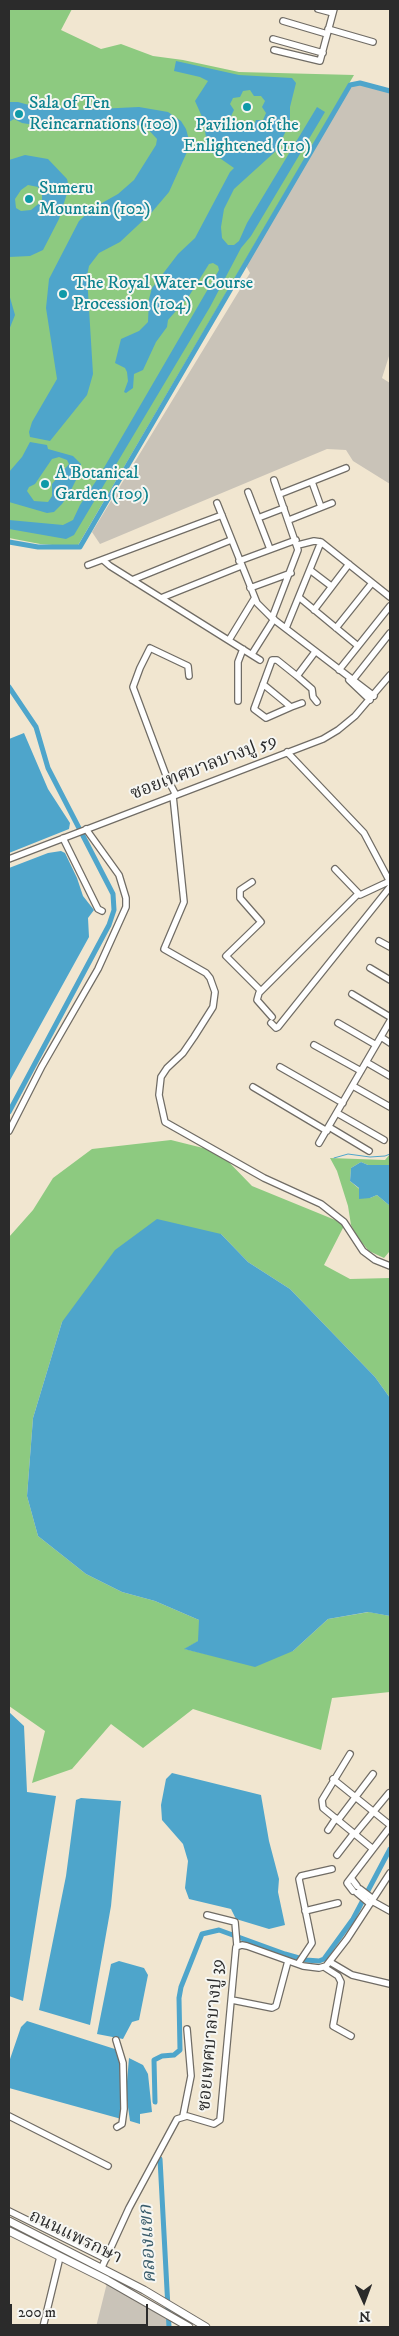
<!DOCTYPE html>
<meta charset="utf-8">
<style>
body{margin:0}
#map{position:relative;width:399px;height:2336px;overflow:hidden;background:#f1e6d0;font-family:"IM FELL DW Pica",serif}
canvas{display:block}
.frame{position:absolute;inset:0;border:10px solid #2b2b2b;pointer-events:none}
.north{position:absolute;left:339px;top:2276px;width:50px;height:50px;-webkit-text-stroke:4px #f6f6f2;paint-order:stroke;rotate:178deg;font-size:14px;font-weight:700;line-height:20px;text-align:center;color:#2b2b2b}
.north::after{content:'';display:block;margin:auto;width:18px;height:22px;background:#2b2b2b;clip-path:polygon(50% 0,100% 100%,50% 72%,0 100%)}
.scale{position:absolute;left:10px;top:2304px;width:138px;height:22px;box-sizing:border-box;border:2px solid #2b2b2b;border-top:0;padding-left:6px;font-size:15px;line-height:18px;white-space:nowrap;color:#2b2b2b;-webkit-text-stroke:4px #f6f6f2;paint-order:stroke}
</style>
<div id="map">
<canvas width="399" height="2336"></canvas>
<div class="frame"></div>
<div class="north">N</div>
<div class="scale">200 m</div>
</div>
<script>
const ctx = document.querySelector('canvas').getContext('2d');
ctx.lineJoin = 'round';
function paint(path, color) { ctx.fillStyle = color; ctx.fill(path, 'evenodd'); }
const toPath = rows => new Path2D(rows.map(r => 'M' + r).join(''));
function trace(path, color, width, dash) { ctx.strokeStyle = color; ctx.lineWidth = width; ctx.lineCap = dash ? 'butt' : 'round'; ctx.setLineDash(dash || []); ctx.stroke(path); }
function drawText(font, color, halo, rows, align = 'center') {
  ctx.font = font + ' "IM FELL DW Pica","Noto Serif Thai",serif'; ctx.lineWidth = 4; ctx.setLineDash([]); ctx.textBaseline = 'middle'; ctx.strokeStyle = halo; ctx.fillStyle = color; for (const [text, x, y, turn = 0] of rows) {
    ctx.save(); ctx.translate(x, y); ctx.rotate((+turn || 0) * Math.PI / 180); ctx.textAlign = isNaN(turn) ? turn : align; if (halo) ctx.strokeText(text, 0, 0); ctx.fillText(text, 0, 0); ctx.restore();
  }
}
const industrial = toPath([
 [352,83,390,92,390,353,382,378,390,383,390,484,353,461,346,450,327,449,100,544,92,532,250,273,245,264],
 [107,2283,167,2316,167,2327,96,2327]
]);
const green = toPath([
 [9,9,72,9,61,30,101,49,121,44,153,56,183,60,239,72,354,75,77,547,40,544,9,538],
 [171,1140,219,1152,252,1186,345,1224,324,1265,350,1279,390,1278,390,1398,375,1377,290,1289,248,1262,221,1234,62,1322,33,1418,27,1496,38,1536,86,1574,122,1592,155,1601,199,1620,199,1641,185,1649,219,1657,293,1651,328,1619,369,1612,390,1616,390,1692,332,1698,321,1750,193,1709,143,1748,111,1724,72,1769,32,1783,45,1731,9,1706,9,1237,33,1210,53,1178,92,1149],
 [390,1154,390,1165,368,1165,361,1162,351,1168,350,1181,370,1198,377,1195,390,1206,389,1252,384,1258,369,1251,358,1238,351,1225,348,1206,337,1171,330,1158,385,1160]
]);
const water = toPath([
 [176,61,239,75,292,78,296,83,290,107,290,122,277,150,234,189,224,209,221,227,222,238,228,245,234,245,239,241,247,223,317,107,325,112,251,236,241,248,210,307,74,535,66,539,9,529,9,520,63,525,73,520,80,505,98,478,219,270,218,266,213,263,209,264,189,296,168,320,167,327,156,342,143,370,134,374,133,388,126,393,124,392,128,381,127,372,125,368,115,363,121,339,139,331,148,322,149,299,152,288,178,254,195,238,230,172,234,168,211,152,206,137,203,119,195,101,208,81,200,77,174,71],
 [250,90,254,96,261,96,265,101,262,107,266,113,263,120,256,120,253,127,246,127,242,121,235,122,231,116,234,110,230,104,233,98,240,97,243,91],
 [9,102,18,102,29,105,33,103,76,110,139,107,168,112,181,121,186,129,189,140,187,152,169,192,152,212,120,242,99,253,89,266,87,276,93,374,87,395,50,441,30,437,29,432,32,422,57,379,46,308,49,279,79,221,93,208,118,194,134,180,156,145,157,139,144,125,105,128,54,128,22,123,14,119,9,122],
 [25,155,48,159,67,179,69,187,59,219,43,250,30,256,9,257,9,160],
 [28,185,38,187,42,195,42,201,31,210,21,211,16,208,15,199,21,190],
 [9,294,15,315,9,330],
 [30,442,47,445,48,449,73,456,81,464,81,470,69,494,62,504,54,512,47,513,9,502,9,472,22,457],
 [59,457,67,460,69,464,52,484,52,496,48,502,34,501,27,491,29,487,35,484,52,459],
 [24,733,48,789,70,823,69,829,9,853,9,739],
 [61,851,65,853,77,878,83,896,94,910,88,918,89,937,9,1082,9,868,48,853],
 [361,1162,368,1165,390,1165,390,1206,377,1195,370,1198,359,1199,359,1188,350,1181,351,1168],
 [157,1219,221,1234,248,1262,290,1289,375,1377,390,1398,390,1616,368,1612,328,1619,293,1651,255,1667,184,1649,198,1641,199,1620,155,1601,122,1592,86,1574,38,1536,27,1496,33,1418,62,1322,115,1250],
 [9,1712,24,1726,27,1792,56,1796,23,2001,9,1996],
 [172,1773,261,1795,269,1841,279,1879,278,1892,285,1925,269,1929,236,1919,231,1909,189,1899,185,1888,188,1861,183,1844,162,1820,161,1805,166,1779],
 [81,1798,121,1801,111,1906,90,2025,39,2010,66,1876,76,1800],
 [119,1961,144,1968,148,1975,139,2020,132,2022,123,2039,97,2034,111,1964],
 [27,2021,118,2050,122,2053,125,2120,9,2088,9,2062,21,2027],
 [129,2058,143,2065,148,2074,152,2112,140,2114,140,2124,130,2121,126,2093]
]);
const stream = toPath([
 [334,1158,348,1154,370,1157,385,1156,390,1154]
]);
const canal = toPath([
 [9,542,38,547,80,547,350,85,360,83,390,91],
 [9,687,36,727,48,768,113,894,114,910,109,925,9,1112],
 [155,2102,154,2060,162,2056,174,2055,180,2050,179,1998,181,1987,202,1934,219,1930,285,1954,306,1960,319,1961,324,1959,353,1919,390,1849],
 [160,2159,169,2327]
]);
const minor = toPath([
 [318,9,333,13],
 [283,21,327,34],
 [328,29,373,42],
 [273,39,323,53],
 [274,50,320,61,334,9],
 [312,482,321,507],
 [248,492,270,549],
 [280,494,346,468],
 [217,503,257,603,272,618,374,696],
 [258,518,284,508],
 [289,520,332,503],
 [298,545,314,541,321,542,390,597],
 [103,560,110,566,260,660],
 [239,561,296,540],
 [88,565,222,515],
 [310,570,331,586],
 [132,580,231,540],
 [250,588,291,573],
 [161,598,241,566],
 [300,598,358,646],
 [314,610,349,564],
 [272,618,298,550,274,480],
 [286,628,321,542],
 [336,628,372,583],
 [229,640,254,599],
 [252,654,274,619],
 [339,670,390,606],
 [297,676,312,689,313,697,317,702],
 [349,680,370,700],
 [352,681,390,633],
 [263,684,291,707,266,718,254,709,272,660,277,660,297,676,315,652],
 [238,701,238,662,243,649],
 [291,707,302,703],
 [287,752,364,833,390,882],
 [176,795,167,778,133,687,140,668,150,648,188,666,189,676],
 [173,796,184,902,164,949,206,973,210,978,215,992,213,1007,194,1037,183,1053,167,1068,161,1077,159,1095,165,1122,264,1178,321,1204,344,1222,363,1251,375,1260,390,1266],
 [63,838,98,909,102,911],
 [9,859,323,739,338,730,355,716,390,675],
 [335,869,360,895,390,881],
 [252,882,240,890,240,898,261,922,226,956,261,991],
 [379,941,390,947],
 [370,968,390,980],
 [352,994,390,1017],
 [272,1017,257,1000,259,993,358,894],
 [271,1023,276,1028,278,1027,390,887],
 [338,1023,376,1045],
 [381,1037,390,1043],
 [314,1045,361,1071],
 [366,1062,390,1076],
 [280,1067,343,1103],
 [353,1086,390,1107],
 [253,1087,327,1131],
 [337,1113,384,1140],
 [329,1127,369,1151],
 [9,1131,42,1066,98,969,126,907,126,898,119,875,86,829],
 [319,1143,390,1021],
 [350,1754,322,1800,323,1808,373,1849,347,1883,353,1891],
 [333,1779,390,1825],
 [338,1820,373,1774],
 [328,1830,336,1818],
 [355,1834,389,1793],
 [373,1849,390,1827],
 [337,1855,354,1833],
 [351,1878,357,1886],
 [360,1889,373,1899],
 [357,1893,370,1904],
 [372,1901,390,1911],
 [305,1911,338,1903],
 [207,1915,235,1922,237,1946],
 [330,1962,352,1975,390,1984],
 [298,1964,312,1943,299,1879,301,1876,332,1869],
 [324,1967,338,1976,341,1982,333,2026,351,2036],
 [232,2000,272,2008,276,2006,288,1961],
 [116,2040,123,2063,124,2109,122,2124,117,2127],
 [9,2116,108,2166],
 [183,2116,191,2076,187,2029],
 [9,2211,106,2259],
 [102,2267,129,2208,177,2119,187,2116,214,2124,220,2120,236,1947,242,1945,247,1946,303,1966,319,1968,326,1966,347,1939,390,1873],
 [43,2327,60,2257]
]);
const major = toPath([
 [9,2221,144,2290,206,2327],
 [9,2231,107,2280,189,2327]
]);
const markers = [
 [247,107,5,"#0f9aa8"],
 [19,114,5,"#0f9aa8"],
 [29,199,5,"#0f9aa8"],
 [63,294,5,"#0f9aa8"],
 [45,484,5,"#0f9aa8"]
];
const cultureNames = [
 ["Sala of Ten",29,104],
 ["Reincarnations (100)",29,125],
 ["Pavilion of the",247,126,"center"],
 ["Enlightened (110)",247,147,"center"],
 ["Sumeru",39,189],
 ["Mountain (102)",39,210],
 ["The Royal Water-Course",73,284],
 ["Procession (104)",73,305],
 ["A Botanical",55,474],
 ["Garden (109)",55,495]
];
const streetNames = [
 ["ซอยเทศบาลบางปู 59",204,768,-21],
 ["ซอยเทศบาลบางปู 39",212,2035,-85],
 ["ถนนแพรกษา",75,2238,26]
];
const waterNames = [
 ["คลองแขก",149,2244,-93]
];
paint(industrial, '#c9c3b8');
paint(green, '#8dca80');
paint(water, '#4ea5cb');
trace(stream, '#4ea5cb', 1);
trace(canal, '#4ea5cb', 5);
trace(minor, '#706c65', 8);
trace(major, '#706c65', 9);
trace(minor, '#fff', 5.5);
trace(major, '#fff', 7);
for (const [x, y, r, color] of markers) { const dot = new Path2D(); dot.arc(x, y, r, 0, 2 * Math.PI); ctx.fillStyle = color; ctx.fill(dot); trace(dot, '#f6f6f2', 2); }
drawText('18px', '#0d838f', '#f6f6f2', cultureNames, 'left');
drawText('18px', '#2b2b2b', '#f6f6f2', streetNames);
drawText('italic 19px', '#395c6b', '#f6f6f2', waterNames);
</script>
